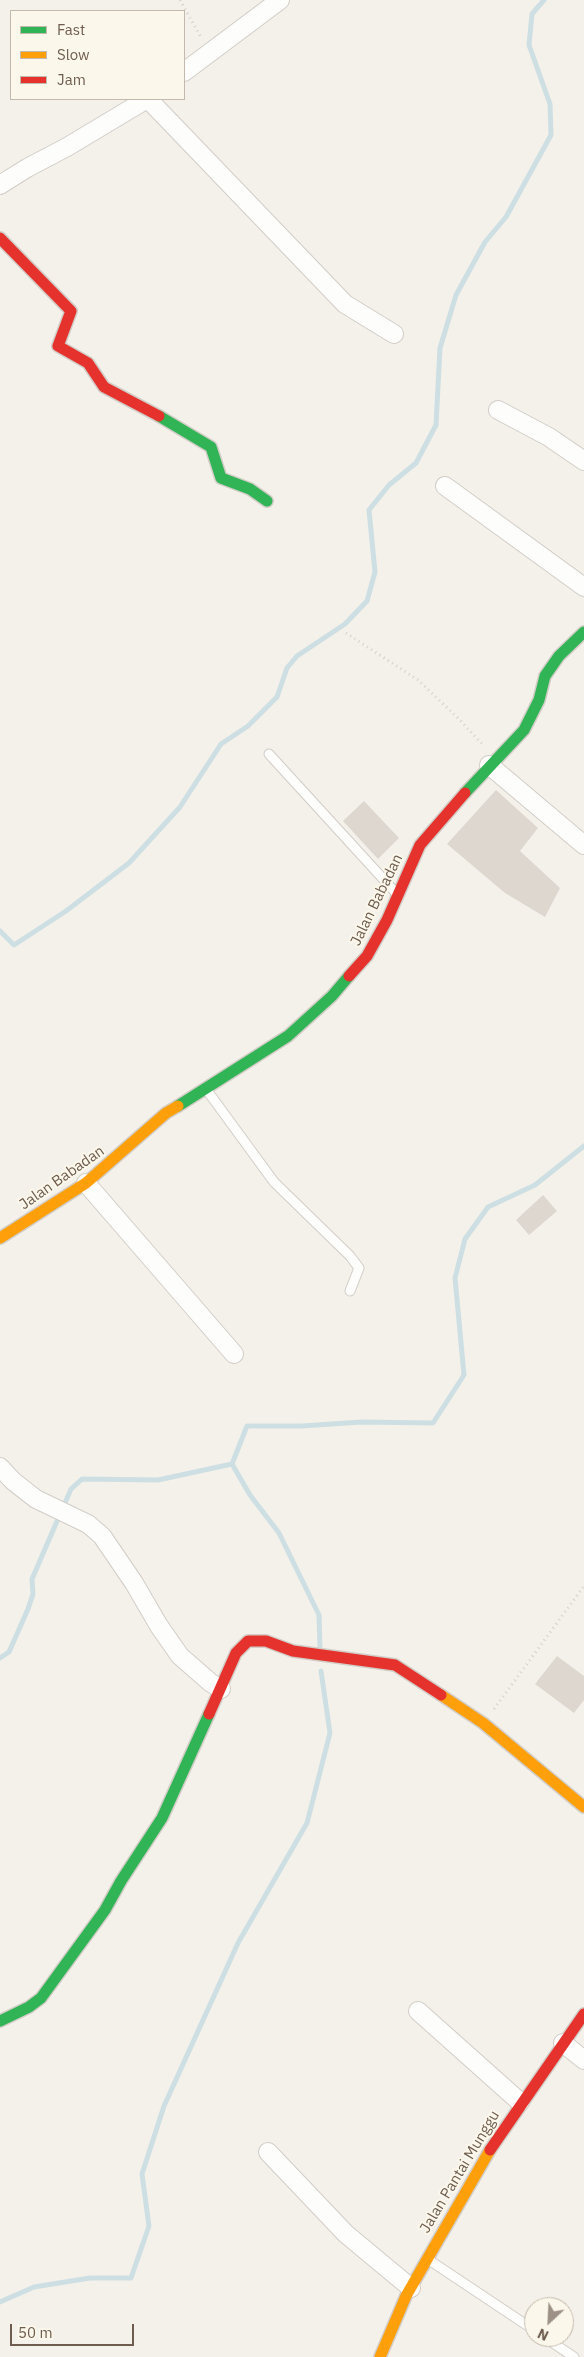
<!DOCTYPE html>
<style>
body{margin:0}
#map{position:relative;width:584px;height:2357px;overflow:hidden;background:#f4f1ea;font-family:"IBM Plex Sans",sans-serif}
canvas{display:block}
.legend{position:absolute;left:10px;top:10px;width:175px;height:90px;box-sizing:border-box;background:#fcf7eb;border:1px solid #c3b9ac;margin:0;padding:6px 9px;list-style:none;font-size:15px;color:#6e5d4e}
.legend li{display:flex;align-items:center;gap:10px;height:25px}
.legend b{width:25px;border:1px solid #c3b9ac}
.north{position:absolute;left:524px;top:2297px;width:50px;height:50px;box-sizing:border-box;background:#fcf7eb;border:1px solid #c3b9ac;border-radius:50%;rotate:205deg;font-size:14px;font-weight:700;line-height:20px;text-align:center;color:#6e5d4e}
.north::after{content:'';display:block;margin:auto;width:18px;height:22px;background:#9d9185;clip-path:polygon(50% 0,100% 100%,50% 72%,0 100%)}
.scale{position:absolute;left:10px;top:2324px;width:124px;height:22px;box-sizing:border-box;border:2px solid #6e5d4e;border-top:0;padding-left:6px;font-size:15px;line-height:18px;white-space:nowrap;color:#6e5d4e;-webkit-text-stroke:4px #fcf7eb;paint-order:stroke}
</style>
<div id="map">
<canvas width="584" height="2357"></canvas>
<ul class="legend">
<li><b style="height:6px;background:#30b455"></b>Fast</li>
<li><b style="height:6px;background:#ff9f0a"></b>Slow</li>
<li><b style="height:6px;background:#e5322d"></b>Jam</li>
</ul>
<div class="north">N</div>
<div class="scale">50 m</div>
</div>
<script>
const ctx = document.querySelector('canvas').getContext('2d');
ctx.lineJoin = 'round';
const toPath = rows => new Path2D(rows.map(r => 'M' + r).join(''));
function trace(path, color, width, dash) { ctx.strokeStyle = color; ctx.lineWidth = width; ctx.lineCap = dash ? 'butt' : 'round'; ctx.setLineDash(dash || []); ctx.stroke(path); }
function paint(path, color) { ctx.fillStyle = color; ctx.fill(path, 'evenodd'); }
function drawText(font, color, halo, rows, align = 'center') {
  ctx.font = font + ' "IBM Plex Sans",sans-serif'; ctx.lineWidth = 4; ctx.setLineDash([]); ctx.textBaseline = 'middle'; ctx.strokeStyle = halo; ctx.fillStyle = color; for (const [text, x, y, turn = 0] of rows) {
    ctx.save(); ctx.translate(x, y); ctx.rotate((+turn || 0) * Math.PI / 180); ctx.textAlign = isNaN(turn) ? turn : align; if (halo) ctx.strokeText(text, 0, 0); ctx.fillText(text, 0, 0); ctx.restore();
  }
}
const stream = toPath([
 [0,931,14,945,66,911,129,863,180,807,221,744,248,726,277,697,287,668,297,656,345,624,367,601,375,572,369,510,389,485,416,463,436,425,440,348,456,295,485,242,506,217,551,135,550,104,529,45,532,14,544,0],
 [320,1647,319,1615,279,1533,250,1495,232,1464,247,1426,302,1426,361,1422,433,1423,464,1375,455,1278,465,1239,488,1207,535,1185,584,1146],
 [0,1658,9,1652,28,1609,33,1594,32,1579,71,1489,82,1479,158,1480,232,1464],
 [0,2302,34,2287,90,2278,131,2278,149,2226,142,2174,164,2106,238,1943,307,1823,330,1733,321,1671]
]);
const building = toPath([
 [496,790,538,828,520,851,560,888,545,917,505,893,447,844],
 [364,801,399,838,378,859,343,821],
 [543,1195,557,1211,529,1235,516,1220],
 [557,1656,584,1676,584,1700,574,1713,535,1684]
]);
const path = toPath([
 [180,0,202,39],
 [346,633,418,680,458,718,483,745],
 [494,1709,584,1586]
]);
const lane = toPath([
 [269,754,396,893],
 [206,1089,274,1182,350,1256,359,1268,350,1291],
 [429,2260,534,2330],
 [544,2337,574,2357]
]);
const street = toPath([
 [184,72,280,0],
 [148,99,345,304,394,334],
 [0,185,27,168,67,147,147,99],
 [498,410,549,437,584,461],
 [445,486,584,587],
 [489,765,584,845],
 [86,1183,234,1354],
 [0,1467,13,1481,36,1499,88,1524,102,1536,134,1583,159,1626,180,1656,211,1683,221,1689],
 [418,2011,520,2102],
 [563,2043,584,2060],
 [268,2152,346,2234,411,2288]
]);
const fast = toPath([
 [159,416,211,447,221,478,250,489,267,501],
 [465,793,524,730,539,700,545,676,559,656,584,632],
 [178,1106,288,1036,332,996,349,976],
 [0,2021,29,2007,41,1998,105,1910,121,1881,162,1818,209,1714]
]);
const slow = toPath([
 [0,1238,86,1183,166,1113,178,1106],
 [441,1695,483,1723,584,1807],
 [380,2357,406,2296,490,2150]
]);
const jam = toPath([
 [0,238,71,311,58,346,88,363,104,387,159,416],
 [349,976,367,956,387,920,420,845,465,793],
 [209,1714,236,1653,248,1641,266,1641,293,1651,395,1665,441,1695],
 [490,2150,584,2014]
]);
const streetNames = [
 ["Jalan Babadan",377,900,-64],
 ["Jalan Babadan",62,1178,-35],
 ["Jalan Pantai Munggu",460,2172,-59]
];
trace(stream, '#cddfe3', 5);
paint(building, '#ded7d0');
trace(lane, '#d2cdc7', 11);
trace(street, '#d2cdc7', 20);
trace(fast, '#d2cdc7', 14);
trace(slow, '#d2cdc7', 14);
trace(jam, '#d2cdc7', 14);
trace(path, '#d6d0cb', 3, [1, 4]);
trace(lane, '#fdfdfc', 9);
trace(street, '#fdfdfc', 18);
trace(fast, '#30b455', 11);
trace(slow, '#ff9f0a', 11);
trace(jam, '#e5322d', 11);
drawText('15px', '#6e5d4e', '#fcf7eb', streetNames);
</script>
